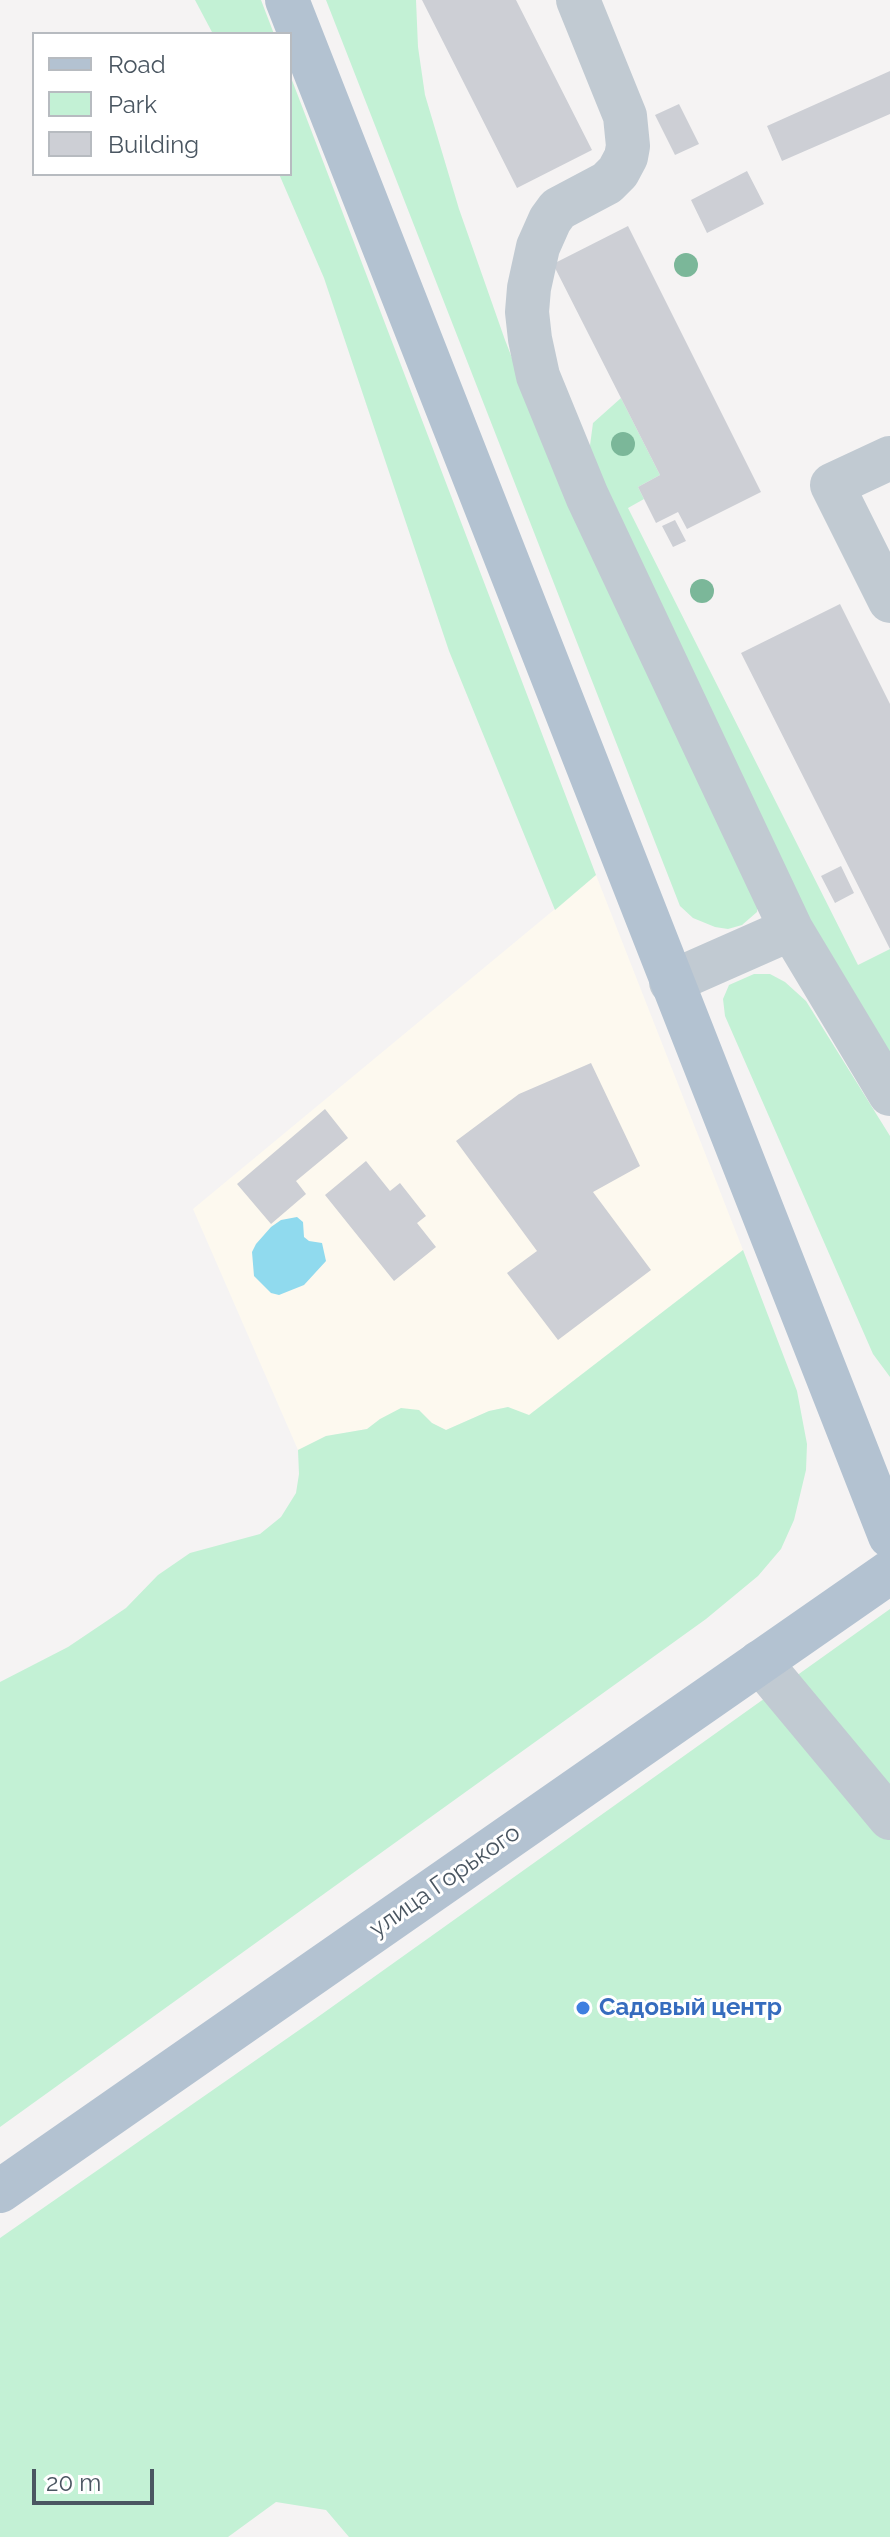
<!DOCTYPE html>
<meta charset="utf-8">
<style>
body{margin:0}
#map{position:relative;width:890px;height:2537px;overflow:hidden;background:#f5f3f3;font-family:Raleway,sans-serif}
canvas{display:block}
.legend{position:absolute;left:32px;top:32px;width:260px;height:144px;box-sizing:border-box;background:#fff;border:2px solid #b7bbc0;margin:0;padding:10px 14px;list-style:none;font-size:24px;color:#4a5661}
.legend li{display:flex;align-items:center;gap:16px;height:40px}
.legend b{width:40px;border:2px solid #b7bbc0}
.scale{position:absolute;left:32px;top:2469px;width:122px;height:36px;box-sizing:border-box;border:4px solid #4a5661;border-top:0;padding-left:10px;font-size:24px;line-height:28px;white-space:nowrap;color:#4a5661;-webkit-text-stroke:6px #fff;paint-order:stroke}
</style>
<div id="map">
<canvas width="890" height="2537"></canvas>
<ul class="legend">
<li><b style="height:10px;background:#b3c2d1"></b>Road</li>
<li><b style="height:22px;background:#c3f1d5"></b>Park</li>
<li><b style="height:22px;background:#cdcfd5"></b>Building</li>
</ul>
<div class="scale">20 m</div>
</div>
<script>
const ctx = document.querySelector('canvas').getContext('2d');
ctx.lineJoin = 'round';
function paint(path, color) { ctx.fillStyle = color; ctx.fill(path, 'evenodd'); }
const toPath = rows => new Path2D(rows.map(r => 'M' + r).join(''));
function trace(path, color, width, dash) { ctx.strokeStyle = color; ctx.lineWidth = width; ctx.lineCap = dash ? 'butt' : 'round'; ctx.setLineDash(dash || []); ctx.stroke(path); }
function drawText(font, color, halo, rows, align = 'center') {
  ctx.font = font + ' Raleway,sans-serif'; ctx.lineWidth = 6; ctx.setLineDash([]); ctx.textBaseline = 'middle'; ctx.strokeStyle = halo; ctx.fillStyle = color; for (const [text, x, y, turn = 0] of rows) {
    ctx.save(); ctx.translate(x, y); ctx.rotate((+turn || 0) * Math.PI / 180); ctx.textAlign = isNaN(turn) ? turn : align; if (halo) ctx.strokeText(text, 0, 0); ctx.fillText(text, 0, 0); ctx.restore();
  }
}
const commercial = toPath([
 [596,875,743,1250,528,1416,508,1407,489,1411,446,1430,432,1423,419,1410,380,1419,367,1429,326,1436,298,1450,193,1209]
]);
const green = toPath([
 [195,0,261,0,274,34,213,34],
 [326,0,416,0,418,47,425,95,459,209,505,340,519,376,759,897,757,912,742,925,728,929,715,927,693,918,680,906],
 [290,75,596,875,555,910,449,651,324,278,279,174,290,174],
 [621,398,660,475,638,487,644,499,628,508,858,965,890,949,890,1064,809,927,589,453,593,423],
 [754,974,770,974,785,982,806,1001,890,1136,890,1377,873,1354,725,1016,723,999,729,985],
 [743,1250,797,1391,807,1444,806,1470,794,1520,781,1549,758,1576,706,1619,0,2127,0,1682,68,1647,126,1608,158,1575,190,1553,260,1534,281,1517,296,1493,299,1474,298,1450,326,1436,367,1429,380,1419,401,1408,419,1410,432,1423,446,1430,489,1411,508,1407,529,1415],
 [890,1609,890,2537,349,2537,326,2510,276,2502,228,2537,0,2537,0,2238,315,2019]
]);
const water = toPath([
 [297,1217,303,1222,304,1237,309,1241,322,1243,326,1261,304,1285,279,1295,271,1293,254,1276,252,1252,256,1244,271,1227,281,1220]
]);
const building = toPath([
 [422,0,516,0,592,150,517,188],
 [890,71,890,114,782,161,767,126],
 [679,104,699,144,675,155,655,115],
 [747,171,764,204,707,233,691,200],
 [628,226,761,492,687,529,678,512,656,523,638,487,660,475,553,264],
 [675,520,686,541,673,547,662,526],
 [840,604,890,704,890,949,741,653],
 [841,866,854,893,835,903,821,876],
 [591,1063,640,1166,593,1192,651,1270,558,1340,507,1273,537,1251,456,1141,519,1094],
 [325,1109,348,1138,296,1181,306,1194,271,1224,237,1184],
 [366,1161,390,1191,400,1183,426,1216,417,1223,436,1247,394,1281,325,1195]
]);
const minor = toPath([
 [578,0,625,116,628,146,626,157,618,172,607,183,558,209,550,220,538,247,529,288,527,312,530,339,538,376,587,496,791,929,890,1094],
 [890,458,832,485,890,601],
 [671,982,791,929],
 [760,1662,890,1818]
]);
const major = toPath([
 [287,0,890,1536],
 [0,2191,890,1572]
]);
const trees = [
 [686,265],
 [623,444],
 [702,591]
];
const markers = [
 [583,2008,8,"#3f7fe0"]
];
const streetNames = [
 ["улица Горького",445,1881,-35]
];
const shopNames = [
 ["Садовый центр",599,2008]
];
paint(commercial, '#fdf9ef');
paint(green, '#c3f1d5');
paint(water, '#90daee');
paint(building, '#cdcfd5');
trace(minor, '#c1cad2', 44);
trace(major, '#b3c2d1', 44);
ctx.fillStyle = '#7bb799';
for (const [x, y] of trees) { ctx.beginPath(); ctx.arc(x, y, 12, 0, 2 * Math.PI); ctx.fill(); }
for (const [x, y, r, color] of markers) { const dot = new Path2D(); dot.arc(x, y, r, 0, 2 * Math.PI); ctx.fillStyle = color; ctx.fill(dot); trace(dot, '#fff', 3); }
drawText('24px', '#4a5661', '#fff', streetNames);
drawText('bold 24px', '#366cbe', '#fff', shopNames, 'left');
</script>
